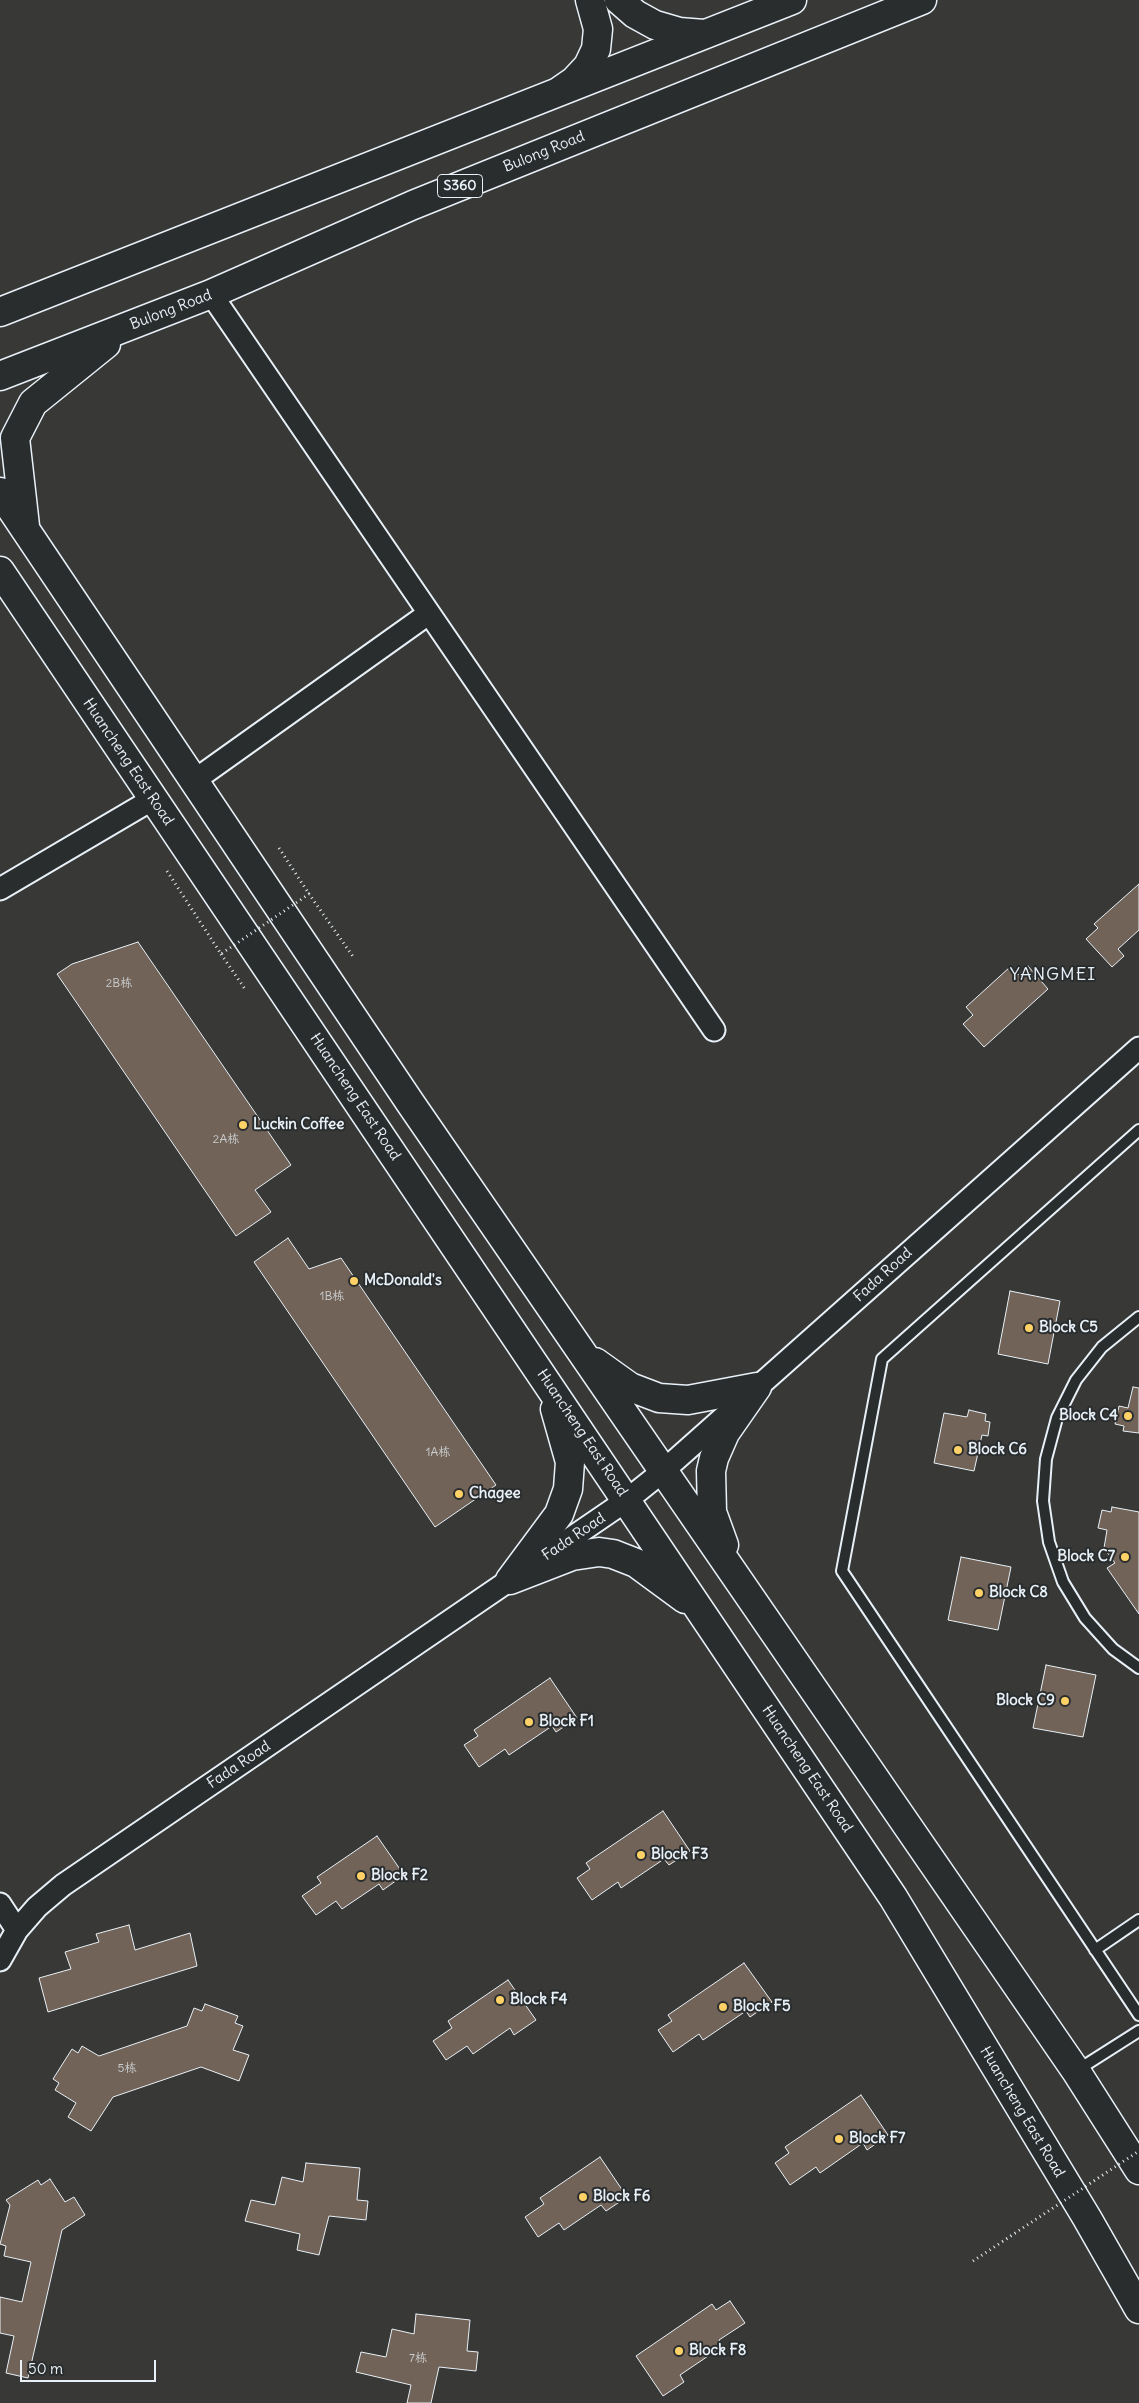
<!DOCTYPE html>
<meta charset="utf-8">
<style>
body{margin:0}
#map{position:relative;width:1139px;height:2403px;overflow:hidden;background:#383836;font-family:Delius,sans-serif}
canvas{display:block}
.scale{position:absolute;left:20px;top:2360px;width:136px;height:22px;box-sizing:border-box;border:2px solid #e8f1f8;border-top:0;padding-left:6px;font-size:15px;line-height:18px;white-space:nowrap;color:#e8f1f8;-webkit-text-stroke:4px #2a2d2e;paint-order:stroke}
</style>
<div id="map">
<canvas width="1139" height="2403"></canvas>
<div class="scale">50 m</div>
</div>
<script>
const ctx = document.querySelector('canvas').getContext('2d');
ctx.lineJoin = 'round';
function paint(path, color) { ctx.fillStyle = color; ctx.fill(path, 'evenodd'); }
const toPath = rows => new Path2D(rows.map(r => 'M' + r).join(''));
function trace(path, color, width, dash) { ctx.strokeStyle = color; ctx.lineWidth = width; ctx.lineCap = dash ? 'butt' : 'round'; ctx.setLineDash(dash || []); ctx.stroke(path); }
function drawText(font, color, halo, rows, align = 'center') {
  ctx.font = font + ' Delius,"LXGW WenKai TC",sans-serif'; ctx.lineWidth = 4; ctx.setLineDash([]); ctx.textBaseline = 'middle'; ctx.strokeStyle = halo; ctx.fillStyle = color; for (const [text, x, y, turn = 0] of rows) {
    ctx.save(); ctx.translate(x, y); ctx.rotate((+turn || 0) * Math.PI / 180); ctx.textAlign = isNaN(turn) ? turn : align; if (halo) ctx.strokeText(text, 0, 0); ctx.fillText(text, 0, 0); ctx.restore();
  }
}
const building = toPath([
 [1139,884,1139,930,1118,949,1124,956,1112,967,1086,939,1098,928,1094,924,1139,884],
 [138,942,291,1165,255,1190,271,1212,236,1236,57,974,72,964,138,942],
 [1028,966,1048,989,984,1047,963,1024,973,1015,966,1007,1010,967,1018,975,1028,966],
 [288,1238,309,1269,341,1258,496,1485,435,1527,254,1262,288,1238],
 [1010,1291,1060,1301,1048,1364,998,1354,1010,1291],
 [1133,1387,1139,1388,1139,1433,1123,1431,1124,1426,1115,1424,1119,1406,1128,1408,1133,1387],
 [969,1410,986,1414,985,1421,990,1422,988,1436,982,1435,974,1471,934,1463,944,1413,967,1417,969,1410],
 [1112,1507,1139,1512,1139,1614,1107,1568,1115,1563,1104,1548,1107,1530,1098,1528,1102,1510,1111,1512,1112,1507],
 [961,1557,1011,1567,998,1630,948,1620,961,1557],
 [1046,1665,1096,1675,1083,1737,1033,1728,1046,1665],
 [550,1678,577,1718,556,1732,552,1726,509,1755,505,1749,479,1767,464,1745,478,1736,474,1730,550,1678],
 [663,1811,690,1851,669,1865,664,1859,621,1888,618,1882,592,1900,577,1878,590,1869,586,1863,663,1811],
 [377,1836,404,1875,383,1890,379,1884,342,1909,336,1901,316,1915,302,1896,321,1883,317,1877,377,1836],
 [129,1925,135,1950,190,1933,197,1966,48,2012,39,1978,71,1969,65,1952,99,1942,96,1934,129,1925],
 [744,1963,772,2002,750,2017,746,2011,703,2040,699,2034,673,2052,658,2030,672,2021,668,2015,744,1963],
 [508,1980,536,2020,514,2035,510,2028,473,2054,467,2046,446,2060,433,2041,452,2028,448,2021,508,1980],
 [205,2004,238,2016,235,2023,243,2026,233,2050,249,2055,239,2081,201,2067,113,2097,91,2131,68,2117,76,2103,55,2090,59,2083,53,2079,72,2049,78,2053,82,2046,99,2056,187,2026,194,2008,202,2011,205,2004],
 [861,2095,888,2135,867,2150,863,2143,820,2173,816,2167,790,2185,775,2163,789,2153,785,2147,861,2095],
 [600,2157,627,2197,606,2211,601,2205,564,2230,559,2223,538,2237,525,2217,544,2204,540,2198,600,2157],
 [306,2163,360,2168,357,2200,368,2201,366,2220,329,2216,319,2255,297,2250,300,2234,245,2221,251,2200,275,2205,282,2177,303,2182,306,2163],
 [50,2179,65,2202,74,2197,85,2215,62,2230,28,2378,6,2373,14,2336,0,2333,0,2297,22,2302,31,2262,4,2256,6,2246,0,2244,10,2205,6,2200,38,2180,41,2185,50,2179],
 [730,2301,745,2323,719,2340,723,2346,680,2375,684,2382,663,2396,636,2356,712,2304,716,2310,730,2301],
 [416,2314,470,2320,467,2351,478,2352,476,2371,439,2367,431,2403,407,2403,411,2385,356,2372,361,2352,386,2357,392,2329,414,2334,416,2314]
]);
const path = toPath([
 [279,848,309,894],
 [221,954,245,989]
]);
const lane = toPath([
 [1139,1130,882,1359,842,1571,1139,2015],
 [1139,1317,1102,1347,1076,1380,1057,1418,1046,1459,1043,1501,1049,1542,1063,1582,1085,1618,1113,1649,1139,1668],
 [1095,1950,1139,1920],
 [1076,2071,1139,2031]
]);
const street = toPath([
 [211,294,714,1030],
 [195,780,428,614],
 [0,889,153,799],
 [0,1904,17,1930],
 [0,1960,17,1930,37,1907,63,1885,627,1500,662,1472,1139,1048]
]);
const secondary = toPath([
 [619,0,635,14,655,25,679,32,704,34],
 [561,90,574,81,588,66,596,49,598,29,590,0]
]);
const primary = toPath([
 [0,312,792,0],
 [0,376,211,294,413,205,922,0],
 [0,492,411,1104,1076,2071,1139,2170],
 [25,526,15,438,33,403,106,344],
 [0,571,893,1897,1087,2218,1139,2309],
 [595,1362,630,1387,659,1398,688,1400,757,1387],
 [724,1545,712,1512,711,1471,714,1458,725,1433,757,1387],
 [510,1580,559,1514,568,1489,570,1462,555,1409],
 [510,1580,572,1556,599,1552,613,1554,636,1563,685,1599]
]);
const pathBridge = toPath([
 [167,871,221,954,309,894,354,958],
 [973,2261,1139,2151]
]);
const markers = [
 [243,1125,5,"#ffd166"],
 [354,1281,5,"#ffd166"],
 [1029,1328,5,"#ffd166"],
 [1128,1416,5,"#ffd166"],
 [958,1450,5,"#ffd166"],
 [459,1494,5,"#ffd166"],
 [1125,1557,5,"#ffd166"],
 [979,1593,5,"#ffd166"],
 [1065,1701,5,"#ffd166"],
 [529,1722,5,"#ffd166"],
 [641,1855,5,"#ffd166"],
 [361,1876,5,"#ffd166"],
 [500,2000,5,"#ffd166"],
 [723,2007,5,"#ffd166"],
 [839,2139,5,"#ffd166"],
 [583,2197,5,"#ffd166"],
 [679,2351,5,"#ffd166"]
];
const numberNames = [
 ["2B栋",119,984],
 ["2A栋",226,1140],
 ["1B栋",332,1297],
 ["1A栋",438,1453],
 ["5栋",127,2069],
 ["7栋",418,2359]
];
const shields = [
 [460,186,45]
];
const shieldNames = [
 ["S360",460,186]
];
const streetNames = [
 ["Bulong Road",544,152,-22],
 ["Bulong Road",171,310,-21],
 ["Huancheng East Road",128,762,56],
 ["Huancheng East Road",355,1097,56],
 ["Fada Road",883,1275,-42],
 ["Huancheng East Road",582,1433,56],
 ["Fada Road",574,1537,-34],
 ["Fada Road",239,1765,-34],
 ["Huancheng East Road",807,1769,56],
 ["Huancheng East Road",1022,2112,59]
];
const poiNames = [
 ["Luckin Coffee",253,1125],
 ["McDonald's",364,1281],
 ["Block C5",1039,1328],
 ["Block C4",1118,1416,"right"],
 ["Block C6",968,1450],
 ["Chagee",469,1494],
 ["Block C7",1115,1557,"right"],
 ["Block C8",989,1593],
 ["Block C9",1055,1701,"right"],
 ["Block F1",539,1722],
 ["Block F3",651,1855],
 ["Block F2",371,1876],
 ["Block F4",510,2000],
 ["Block F5",733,2007],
 ["Block F7",849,2139],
 ["Block F6",593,2197],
 ["Block F8",689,2351]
];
const quarterNames = [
 ["YANGMEI",1053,975]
];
paint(building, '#726358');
trace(building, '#e8f1f8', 1);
trace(lane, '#e8f1f8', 14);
trace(street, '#e8f1f8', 25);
trace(secondary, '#e8f1f8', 31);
trace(primary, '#e8f1f8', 31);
trace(path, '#e8f1f8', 3, [1, 4]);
trace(lane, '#2a2d2e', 10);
trace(street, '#2a2d2e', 21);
trace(secondary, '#2a2d2e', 28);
trace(primary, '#2a2d2e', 28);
trace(pathBridge, '#e8f1f8', 3, [1, 4]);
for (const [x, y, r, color] of markers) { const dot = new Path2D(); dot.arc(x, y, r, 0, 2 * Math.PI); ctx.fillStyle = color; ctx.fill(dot); trace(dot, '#2a2d2e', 2); }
drawText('12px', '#caced0', null, numberNames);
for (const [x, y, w] of shields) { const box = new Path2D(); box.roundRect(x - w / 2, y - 11.5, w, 23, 4); ctx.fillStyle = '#2a2d2e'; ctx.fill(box); trace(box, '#e8f1f8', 1); }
drawText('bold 14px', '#e8f1f8', null, shieldNames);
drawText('15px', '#e8f1f8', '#2a2d2e', streetNames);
drawText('bold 15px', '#e8f1f8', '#2a2d2e', poiNames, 'left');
ctx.letterSpacing = '1px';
drawText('18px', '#e8f1f8', '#2a2d2e', quarterNames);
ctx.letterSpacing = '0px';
</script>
